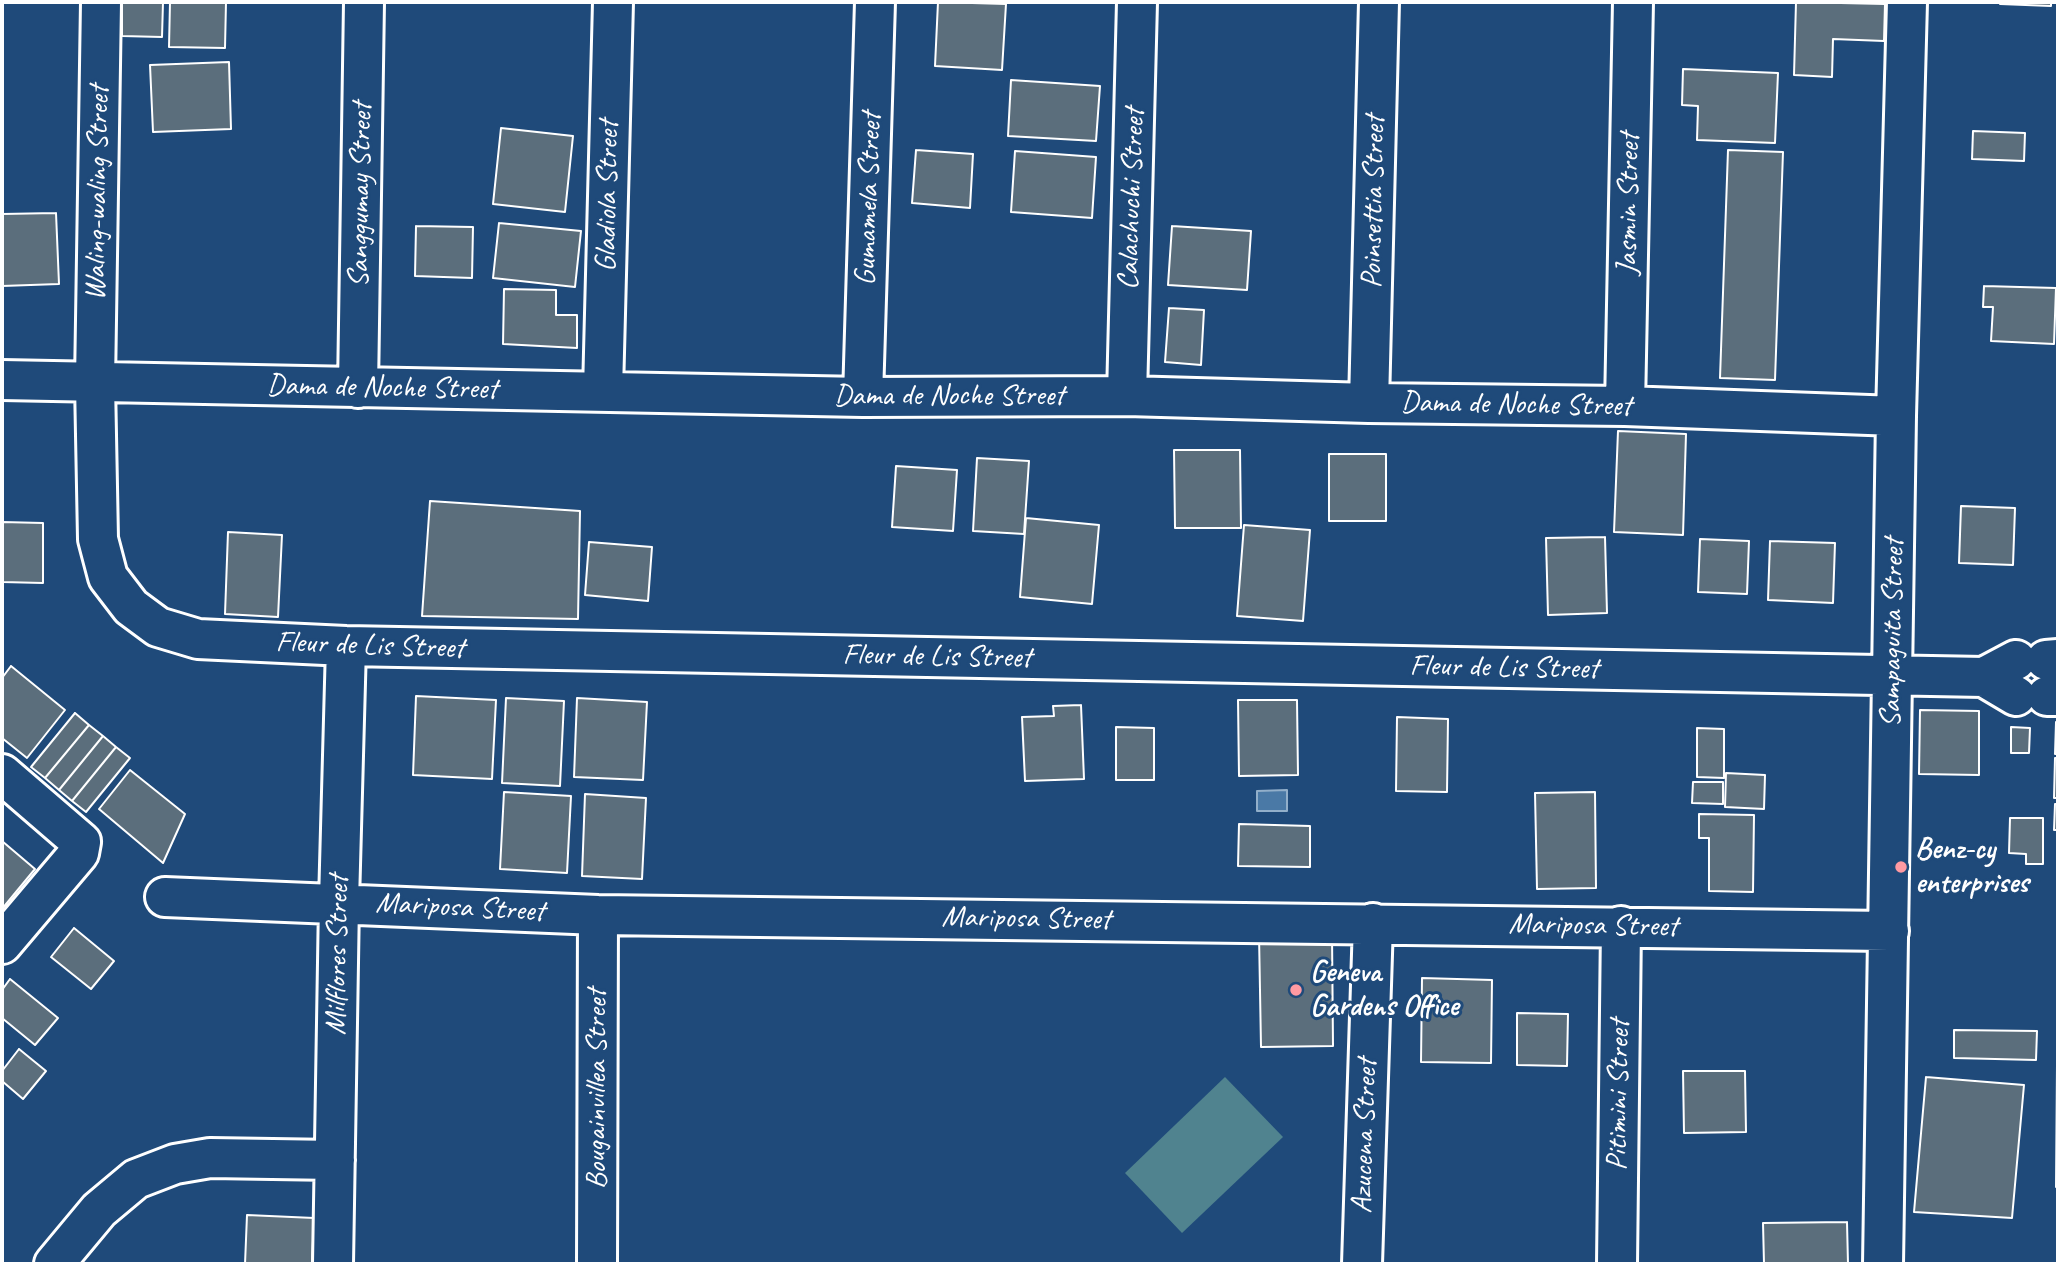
<!DOCTYPE html>
<style>
body{margin:0}
#map{position:relative;width:2060px;height:1266px;overflow:hidden;background:#1f4a7a;font-family:Caveat,sans-serif}
canvas{display:block}
.frame{position:absolute;inset:0;border:4px solid #fff;pointer-events:none}
</style>
<div id="map">
<canvas width="2060" height="1266"></canvas>
<div class="frame"></div>
</div>
<script>
const ctx = document.querySelector('canvas').getContext('2d');
ctx.lineJoin = 'round';
function paint(path, color) { ctx.fillStyle = color; ctx.fill(path, 'evenodd'); }
const toPath = rows => new Path2D(rows.map(r => 'M' + r).join(''));
function trace(path, color, width, dash) { ctx.strokeStyle = color; ctx.lineWidth = width; ctx.lineCap = dash ? 'butt' : 'round'; ctx.setLineDash(dash || []); ctx.stroke(path); }
function drawText(font, color, halo, rows, align = 'center') {
  ctx.font = font + ' Caveat,sans-serif'; ctx.lineWidth = 6; ctx.setLineDash([]); ctx.textBaseline = 'middle'; ctx.strokeStyle = halo; ctx.fillStyle = color; for (const [text, x, y, turn = 0] of rows) {
    ctx.save(); ctx.translate(x, y); ctx.rotate((+turn || 0) * Math.PI / 180); ctx.textAlign = isNaN(turn) ? turn : align; if (halo) ctx.strokeText(text, 0, 0); ctx.fillText(text, 0, 0); ctx.restore();
  }
}
const green = toPath([
 [1225,1077,1283,1137,1182,1233,1125,1173]
]);
const water = toPath([
 [1287,790,1287,811,1257,811,1257,791,1287,790]
]);
const building = toPath([
 [122,2,163,2,162,37,122,36,122,2],
 [170,2,226,2,225,48,169,47,170,2],
 [938,2,1006,4,1002,70,935,66,938,2],
 [1796,2,1885,4,1884,41,1833,39,1832,77,1794,75,1796,2],
 [2000,2,2051,2,2051,6,2000,4,2000,2],
 [229,62,231,129,153,132,150,65,229,62],
 [1683,69,1778,73,1775,143,1697,140,1698,106,1682,105,1683,69],
 [1011,80,1100,86,1096,141,1008,136,1011,80],
 [501,128,573,136,565,212,493,204,501,128],
 [1973,131,2025,133,2024,161,1972,159,1973,131],
 [916,150,973,154,970,208,912,203,916,150],
 [1728,150,1783,152,1775,380,1720,378,1728,150],
 [1015,151,1096,157,1092,218,1011,212,1015,151],
 [56,213,59,284,2,286,2,214,56,213],
 [499,223,581,231,575,287,493,278,499,223],
 [416,226,473,227,472,278,415,276,416,226],
 [1172,226,1251,231,1247,290,1168,285,1172,226],
 [1984,286,2056,288,2054,344,1991,341,1993,307,1983,307,1984,286],
 [504,289,556,290,556,315,577,315,577,348,503,344,504,289],
 [1169,308,1204,310,1201,365,1165,362,1169,308],
 [1618,431,1686,434,1683,535,1614,532,1618,431],
 [1174,450,1240,450,1241,528,1175,528,1174,450],
 [1329,454,1386,454,1386,521,1329,521,1329,454],
 [977,458,1029,461,1024,534,973,531,977,458],
 [896,466,957,470,953,531,892,527,896,466],
 [430,501,580,511,578,619,422,616,430,501],
 [1961,506,2015,508,2013,565,1959,563,1961,506],
 [1026,518,1099,525,1092,604,1020,597,1026,518],
 [2,522,43,523,43,583,2,582,2,522],
 [1244,525,1310,530,1303,621,1237,616,1244,525],
 [228,532,282,535,278,617,225,614,228,532],
 [1605,537,1607,613,1548,615,1546,538,1605,537],
 [1700,539,1749,541,1747,594,1698,592,1700,539],
 [1770,541,1835,543,1833,603,1768,600,1770,541],
 [589,542,652,547,648,601,585,595,589,542],
 [11,666,65,710,27,758,2,738,2,678,11,666],
 [416,696,496,700,492,779,413,775,416,696],
 [506,698,564,701,560,786,502,783,506,698],
 [577,698,647,702,643,780,574,777,577,698],
 [1238,700,1297,700,1298,775,1239,776,1238,700],
 [1081,705,1084,779,1025,781,1022,717,1054,716,1053,706,1081,705],
 [1920,710,1979,711,1979,775,1919,774,1920,710],
 [75,713,89,725,45,778,31,767,75,713],
 [1397,717,1448,719,1447,792,1396,791,1397,717],
 [2056,722,2058,722,2058,754,2055,754,2056,722],
 [89,725,103,736,59,790,45,778,89,725],
 [1116,727,1154,728,1154,780,1116,780,1116,727],
 [2011,727,2030,728,2029,753,2011,753,2011,727],
 [1697,728,1724,729,1724,778,1697,777,1697,728],
 [103,736,116,747,72,801,59,790,103,736],
 [116,747,130,758,86,812,72,801,116,747],
 [2055,758,2058,758,2058,798,2054,798,2055,758],
 [130,770,185,814,163,863,99,809,130,770],
 [1726,773,1765,775,1764,809,1725,807,1726,773],
 [1693,782,1723,782,1723,804,1692,803,1693,782],
 [504,792,571,796,567,873,500,869,504,792],
 [1595,792,1596,888,1537,889,1535,793,1595,792],
 [585,794,646,798,642,879,582,876,585,794],
 [2055,804,2058,804,2058,830,2054,830,2055,804],
 [1699,814,1754,815,1753,892,1709,891,1709,838,1699,838,1699,814],
 [2010,818,2043,818,2043,864,2026,864,2026,854,2009,853,2010,818],
 [1239,824,1310,826,1310,867,1238,866,1239,824],
 [2,841,35,869,2,909,2,841],
 [74,928,114,961,91,989,51,957,74,928],
 [1259,934,1332,934,1333,1046,1261,1047,1259,934],
 [1422,978,1492,980,1491,1063,1421,1062,1422,978],
 [10,979,58,1018,35,1045,2,1018,2,990,10,979],
 [1517,1013,1568,1014,1567,1066,1517,1065,1517,1013],
 [1954,1030,2037,1031,2036,1060,1954,1058,1954,1030],
 [19,1049,46,1071,23,1099,2,1081,2,1071,19,1049],
 [2057,1065,2058,1065,2058,1187,2056,1187,2057,1065],
 [1683,1071,1745,1071,1746,1132,1684,1133,1683,1071],
 [1926,1077,2024,1085,2012,1218,1914,1212,1926,1077],
 [247,1215,314,1218,312,1264,245,1264,247,1215],
 [1847,1222,1848,1264,1764,1264,1763,1223,1847,1222]
]);
const minor = toPath([
 [101,2,95,383,98,539,108,577,131,607,158,627,198,639,346,646,1773,673,1984,677,2016,660],
 [2,380,863,397,1127,396,1369,403,1625,406,1896,416],
 [358,388,364,2],
 [603,391,613,2],
 [1127,396,1137,2],
 [863,397,875,2],
 [1369,403,1379,2],
 [1625,406,1633,2],
 [2046,660,2058,659],
 [1984,677,2016,696],
 [2047,696,2058,696],
 [2,774,81,842,79,853,2,944],
 [165,897,598,915,1889,931],
 [54,1264,99,1210,136,1179,175,1164,210,1158,335,1160],
 [333,1264,339,902,346,646],
 [597,1264,598,915],
 [1362,1264,1373,923],
 [1617,1264,1621,926],
 [1883,1264,1896,416,1907,2]
]);
const markers = [
 [1901,867,7,"#ff9aa2"],
 [1296,990,7,"#ff9aa2"]
];
const streetNames = [
 ["Waling-waling Street",98,193,-89],
 ["Sanggumay Street",361,195,-89],
 ["Gladiola Street",608,196,-89],
 ["Gumamela Street",869,199,-88],
 ["Calachuchi Street",1132,199,-88],
 ["Poinsettia Street",1374,202,-89],
 ["Jasmin Street",1629,204,-89],
 ["Dama de Noche Street",382,388,1],
 ["Dama de Noche Street",949,396],
 ["Dama de Noche Street",1516,405,1],
 ["Sampaguita Street",1893,633,-89],
 ["Fleur de Lis Street",370,646,2],
 ["Fleur de Lis Street",937,657,1],
 ["Fleur de Lis Street",1504,668,1],
 ["Mariposa Street",460,908,3],
 ["Mariposa Street",1026,919,1],
 ["Mariposa Street",1593,926,1],
 ["Milflores Street",338,955,-89],
 ["Bougainvillea Street",597,1089,-90],
 ["Pitimini Street",1619,1095,-89],
 ["Azucena Street",1365,1136,-88]
];
const poiNames = [
 ["Benz-cy",1915,850],
 ["enterprises",1915,884],
 ["Geneva",1310,973],
 ["Gardens Office",1310,1007]
];
paint(green, '#50838f');
paint(water, '#4a79a6');
trace(water, '#92afca', 2);
paint(building, '#5b6e7c');
trace(building, '#fff', 2);
trace(minor, '#fff', 44);
trace(minor, '#1f4a7a', 38);
for (const [x, y, r, color] of markers) { const dot = new Path2D(); dot.arc(x, y, r, 0, 2 * Math.PI); ctx.fillStyle = color; ctx.fill(dot); trace(dot, '#1f4a7a', 2.5); }
drawText('30px', '#fff', '#1f4a7a', streetNames);
drawText('bold 30px', '#fff', '#1f4a7a', poiNames, 'left');
</script>
